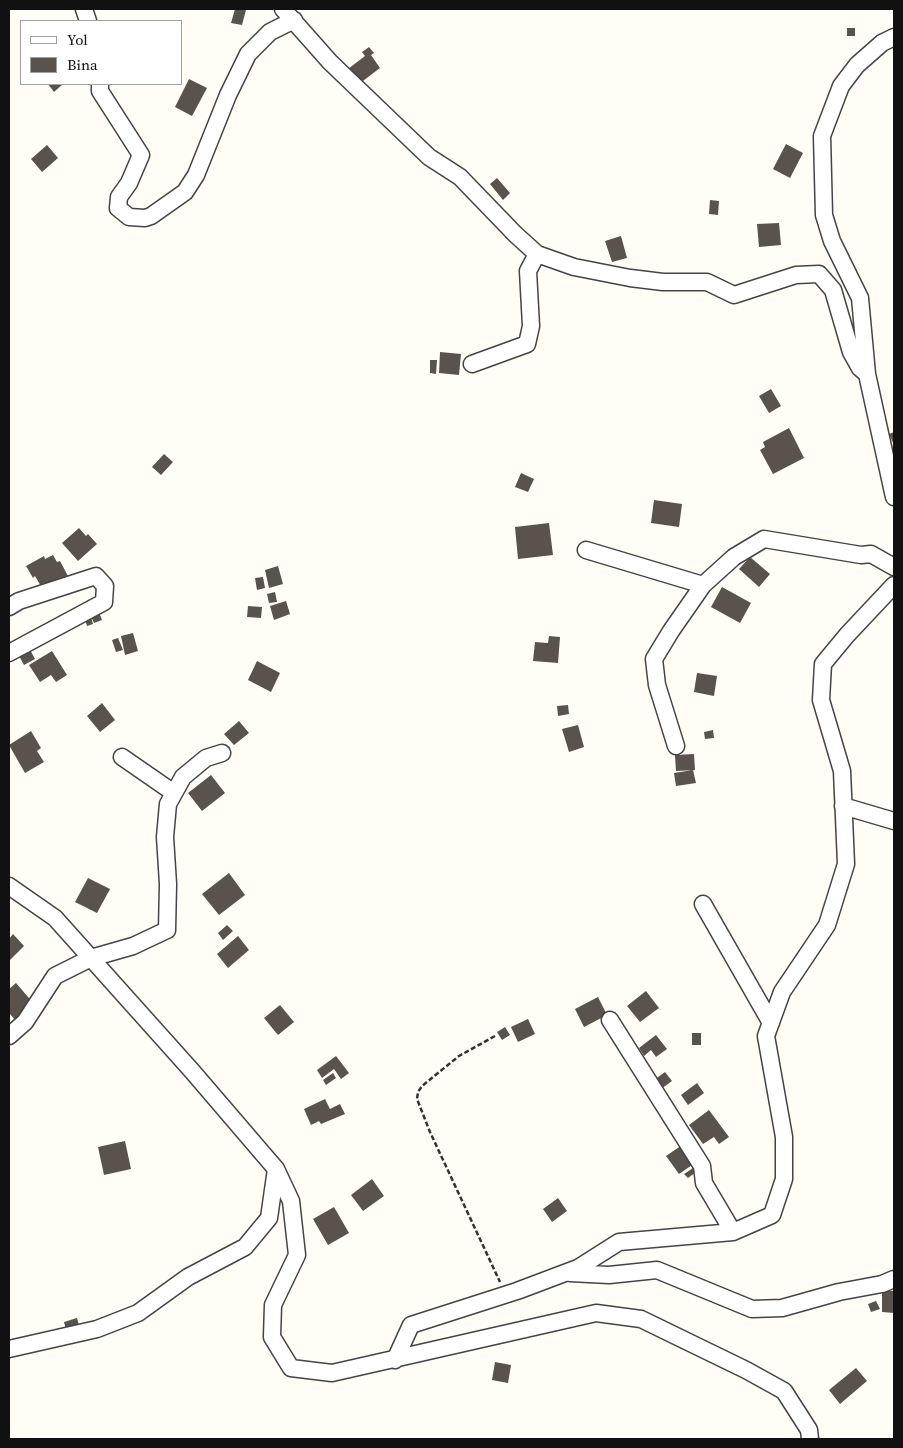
<!DOCTYPE html>
<style>
body{margin:0}
#map{position:relative;width:903px;height:1448px;overflow:hidden;background:#fffdf5;font-family:"Source Serif 4",serif}
canvas{display:block}
.frame{position:absolute;inset:0;border:10px solid #111;pointer-events:none}
.legend{position:absolute;left:20px;top:20px;width:162px;height:65px;box-sizing:border-box;background:#fff;border:1px solid #a0a0a0;margin:0;padding:6px 9px;list-style:none;font-size:15px;color:#111}
.legend li{display:flex;align-items:center;gap:10px;height:25px}
.legend b{width:25px;border:1px solid #a0a0a0}
</style>
<div id="map">
<canvas width="903" height="1448"></canvas>
<div class="frame"></div>
<ul class="legend">
<li><b style="height:6px;background:#fff"></b>Yol</li>
<li><b style="height:14px;background:#5a524d"></b>Bina</li>
</ul>
</div>
<script>
const ctx = document.querySelector('canvas').getContext('2d');
ctx.lineJoin = 'round';
function paint(path, color) { ctx.fillStyle = color; ctx.fill(path, 'evenodd'); }
const toPath = rows => new Path2D(rows.map(r => 'M' + r).join(''));
function trace(path, color, width, dash) { ctx.strokeStyle = color; ctx.lineWidth = width; ctx.lineCap = dash ? 'butt' : 'round'; ctx.setLineDash(dash || []); ctx.stroke(path); }
const building = toPath([
 [235,9,246,10,242,25,231,23],
 [847,28,855,28,855,36,847,36],
 [369,47,374,53,371,55,380,68,359,84,348,69,365,56,362,52],
 [189,79,207,88,192,116,175,107],
 [48,84,63,84,54,92],
 [786,144,803,153,790,178,773,169],
 [47,145,58,158,42,172,31,159],
 [497,178,510,193,503,200,490,184],
 [710,200,719,201,718,215,709,214],
 [779,223,781,245,759,247,757,224],
 [621,236,627,258,612,262,605,241],
 [440,352,461,354,459,375,439,373],
 [430,360,437,360,436,374,430,373],
 [771,389,781,406,769,413,759,396],
 [789,428,804,458,773,474,760,450,765,447,763,442],
 [894,432,894,445,889,434],
 [164,454,173,462,161,475,152,467],
 [521,473,534,479,528,492,515,487],
 [654,500,682,504,679,527,651,523],
 [549,523,553,555,518,559,515,527],
 [79,528,86,536,88,534,97,544,78,561,62,543],
 [53,555,57,562,60,561,69,578,42,588,35,576,33,578,26,566,44,556,45,559],
 [750,557,770,574,759,587,739,569],
 [278,566,283,584,269,588,265,570],
 [263,577,265,588,257,590,255,578],
 [722,587,751,603,740,623,711,607],
 [275,592,277,602,269,603,267,594],
 [286,601,290,614,274,620,270,606],
 [248,606,262,607,261,618,247,617],
 [98,610,102,620,94,623,90,614],
 [90,614,93,624,87,626,84,616],
 [133,633,138,651,125,655,121,636],
 [549,636,560,637,558,663,533,661,535,642,548,643],
 [118,638,123,650,116,652,112,640],
 [29,648,35,659,24,665,18,654],
 [52,651,67,675,56,682,51,675,40,682,29,665],
 [257,661,280,673,271,692,248,680],
 [697,673,717,676,714,696,694,692],
 [102,703,115,720,100,732,87,716],
 [568,705,569,714,558,716,557,706],
 [239,721,249,733,234,745,224,734],
 [578,725,584,747,569,752,562,729],
 [713,730,714,738,705,739,704,732],
 [31,731,41,748,37,751,44,762,25,773,9,745],
 [694,754,695,770,676,771,675,755],
 [693,770,696,783,676,786,674,773],
 [211,775,225,793,202,811,188,793],
 [229,873,245,895,219,915,202,894],
 [88,878,110,889,97,913,75,902],
 [227,925,233,931,223,940,218,933],
 [13,934,24,946,9,961,9,939],
 [238,936,249,950,228,968,217,954],
 [16,983,35,1005,16,1021,9,1013,9,989],
 [646,991,659,1008,640,1022,627,1006],
 [598,997,607,1015,584,1027,575,1009],
 [280,1005,294,1022,278,1035,264,1018],
 [528,1019,535,1034,518,1042,511,1027],
 [505,1027,510,1035,502,1040,497,1032],
 [692,1033,701,1033,701,1045,692,1045],
 [656,1035,667,1049,656,1057,651,1050,644,1056,639,1048],
 [336,1056,349,1073,341,1079,334,1069,322,1078,317,1070],
 [665,1072,672,1081,661,1089,654,1080],
 [333,1073,336,1078,326,1085,323,1080],
 [697,1083,704,1093,688,1105,681,1095],
 [325,1099,330,1109,340,1104,345,1114,321,1124,319,1121,311,1125,304,1109],
 [709,1110,729,1137,719,1144,714,1137,703,1144,689,1125],
 [125,1141,131,1169,104,1175,98,1147],
 [685,1143,698,1161,679,1174,666,1156],
 [693,1168,696,1172,688,1178,684,1174],
 [372,1179,384,1196,363,1211,351,1195],
 [558,1198,567,1211,552,1222,543,1209],
 [334,1207,349,1233,328,1245,313,1219],
 [882,1291,894,1291,894,1313,882,1312],
 [876,1301,880,1309,871,1312,868,1304],
 [77,1318,80,1329,67,1333,64,1322],
 [495,1362,511,1365,508,1383,492,1380],
 [856,1368,867,1381,840,1404,829,1390]
]);
const path = toPath([
 [495,1036,459,1056,422,1086,418,1092,417,1099,430,1132,500,1282]
]);
const minor = toPath([
 [84,9,88,21],
 [283,9,330,62,429,157,460,177,515,234,537,254,574,267,630,278,663,282,707,282,734,295,796,275,819,274,833,290,851,352,860,368,867,374],
 [894,37,882,43,857,65,841,86,822,136,824,215,832,241,860,298,867,374,894,497],
 [100,84,100,91,141,155,129,183,119,197,118,208,129,217,145,218,151,216,185,192,196,175,228,95,248,54,270,32,294,20],
 [472,364,527,344,531,326,528,271,537,254],
 [586,550,703,585],
 [9,607,19,601,96,576,105,586,104,602,9,653],
 [676,746,657,685,654,659,671,631,703,585,734,557,764,539,861,555,871,554,894,567],
 [122,757,174,793],
 [843,806,894,821],
 [9,886,55,918,192,1071,276,1169,291,1201,297,1255,273,1305,272,1337,291,1368,332,1373,596,1313,641,1319,746,1370,784,1391,809,1430,810,1439],
 [703,904,771,1023],
 [610,1020,702,1166,704,1183,733,1232],
 [9,1036,25,1022,55,976,91,958,133,946,167,930,168,884,165,837,168,804,183,777,206,758,222,753],
 [570,1273,609,1275,657,1270,752,1309,782,1308,839,1292,882,1284,894,1279],
 [9,1349,97,1329,138,1313,188,1277,245,1247,269,1218,276,1169],
 [395,1360,411,1325,517,1291,578,1268,619,1242,733,1232,772,1215,784,1179,784,1137,766,1036,782,992,827,925,846,864,842,771,821,700,823,664,847,635,894,585]
]);
paint(building, '#5a524d');
trace(minor, '#444', 19);
trace(path, '#333', 2.5, [5, 2.5]);
trace(minor, '#fff', 16);
</script>
